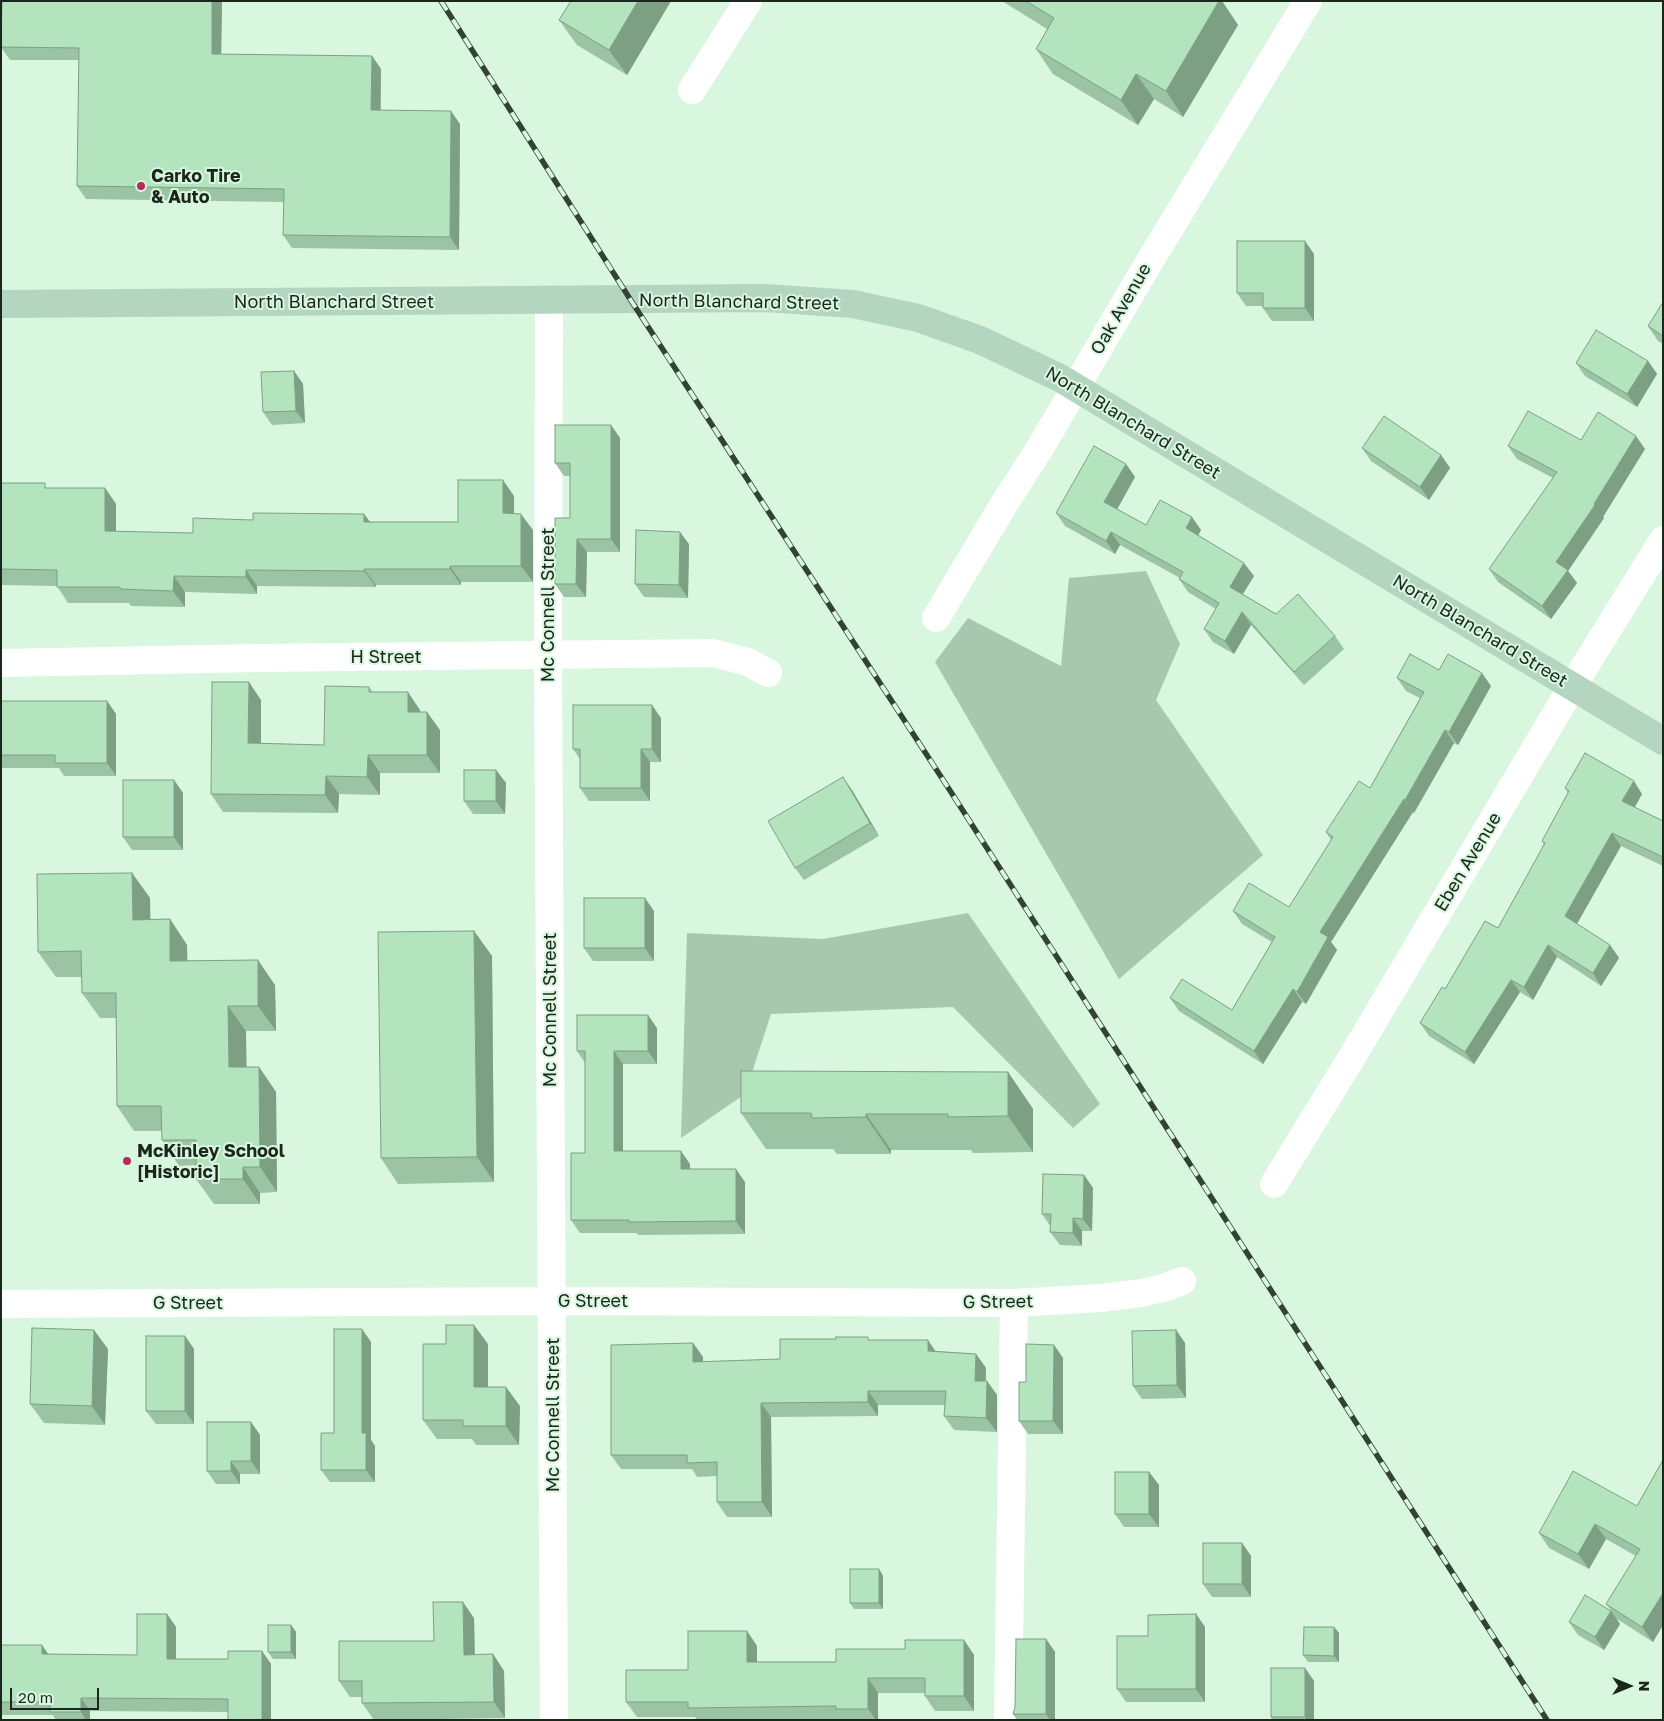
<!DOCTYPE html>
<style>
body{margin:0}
#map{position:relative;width:1664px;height:1721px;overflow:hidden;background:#d8f7de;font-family:"Golos Text",sans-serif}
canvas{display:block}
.frame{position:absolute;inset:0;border:2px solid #1b261d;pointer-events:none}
.north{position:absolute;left:1604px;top:1661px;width:50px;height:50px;-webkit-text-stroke:4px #d8f7de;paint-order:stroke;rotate:90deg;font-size:14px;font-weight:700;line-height:20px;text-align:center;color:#1b261d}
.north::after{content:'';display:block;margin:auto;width:18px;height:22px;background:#1b261d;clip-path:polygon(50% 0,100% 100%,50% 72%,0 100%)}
.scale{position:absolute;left:10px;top:1688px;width:89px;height:22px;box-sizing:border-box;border:2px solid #1b261d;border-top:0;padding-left:6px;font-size:15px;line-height:18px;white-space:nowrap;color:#1b261d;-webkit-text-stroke:4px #d8f7de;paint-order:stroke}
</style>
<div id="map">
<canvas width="1664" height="1721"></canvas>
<div class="frame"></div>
<div class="north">N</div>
<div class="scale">20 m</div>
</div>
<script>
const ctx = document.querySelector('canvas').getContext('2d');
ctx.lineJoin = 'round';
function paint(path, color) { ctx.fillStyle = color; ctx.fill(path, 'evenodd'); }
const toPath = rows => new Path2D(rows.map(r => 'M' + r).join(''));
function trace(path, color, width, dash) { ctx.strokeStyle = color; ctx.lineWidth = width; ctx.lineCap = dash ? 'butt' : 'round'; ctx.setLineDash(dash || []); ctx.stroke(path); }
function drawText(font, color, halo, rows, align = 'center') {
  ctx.font = font + ' "Golos Text",sans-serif'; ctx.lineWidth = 4; ctx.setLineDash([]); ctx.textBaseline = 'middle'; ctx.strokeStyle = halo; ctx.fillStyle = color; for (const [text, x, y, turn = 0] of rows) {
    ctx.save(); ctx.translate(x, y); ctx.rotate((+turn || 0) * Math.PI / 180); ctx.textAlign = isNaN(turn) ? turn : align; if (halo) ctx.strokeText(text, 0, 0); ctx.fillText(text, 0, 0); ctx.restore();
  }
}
const green = toPath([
 [1146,571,1180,644,1156,700,1263,855,1119,979,935,662,968,618,1061,666,1069,578],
 [968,913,1100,1104,1073,1128,953,1007,771,1014,745,1094,681,1138,687,933,823,939]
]);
const street = toPath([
 [692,90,748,1],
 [549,300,548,656,554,1720],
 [936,618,1004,504,1040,448,1148,264,1308,1],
 [1,663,260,658,713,653,748,662,768,673],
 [1274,1184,1352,1057,1572,687,1663,540],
 [1,1304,552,1301,1014,1303,1101,1298,1142,1293,1163,1288,1182,1281],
 [1008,1720,1014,1303]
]);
const secondary = toPath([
 [1,304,765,298,853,304,918,318,980,340,1060,378,1663,741]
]);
const rail = toPath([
 [441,1,630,299,949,789,1547,1720]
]);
const wall = toPath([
 [2,1,222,1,221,54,372,56,381,69,381,110,460,124,459,250,292,248,283,235,284,202,86,199,77,186,79,60,10,60,1,47],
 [671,1,627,75,577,45,559,20],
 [1002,1,1222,1,1238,25,1183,117,1154,99,1138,125,1053,74,1036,49,1047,29],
 [1314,254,1314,321,1272,321,1263,308,1263,306,1246,306,1237,293],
 [1663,302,1663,344,1658,341,1648,326],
 [1648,361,1657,374,1637,407,1585,376,1576,363],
 [294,371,303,384,305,423,272,425,263,412],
 [611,425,620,438,620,552,587,552,586,597,564,597,555,584,570,518,570,476,564,476,555,463],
 [1581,440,1645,449,1603,517,1604,518,1568,571,1577,583,1551,619,1498,582,1489,569,1553,478,1517,459,1508,446],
 [1362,448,1441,455,1450,468,1429,500,1371,461],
 [1126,464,1135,477,1117,509,1146,525,1201,530,1198,535,1254,576,1243,594,1276,614,1335,636,1344,649,1304,685,1251,625,1234,654,1213,642,1204,629,1216,609,1188,592,1179,579,1180,578,1120,545,1115,554,1065,526,1056,513],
 [1,483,48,488,105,488,116,504,116,532,193,533,253,520,364,514,370,522,458,522,514,496,514,514,533,530,533,582,461,582,461,585,376,585,376,587,257,586,257,594,185,592,185,607,131,606,129,603,68,603,57,586,1,585],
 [689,544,688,598,644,597,635,584],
 [1439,670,1491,686,1458,745,1454,743,1414,813,1413,812,1331,942,1337,950,1306,1004,1302,1002,1263,1064,1179,1011,1170,998,1232,1010,1272,942,1242,924,1233,911,1289,907,1331,840,1326,832,1370,788,1420,698,1406,691,1397,678],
 [369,687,373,692,420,710,420,712,440,730,440,773,380,773,380,795,339,794,338,813,223,812,211,794,261,700,261,743,324,745],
 [1,701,107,701,116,714,116,776,64,776,59,768,1,768],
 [661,718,661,762,650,762,650,801,589,801,580,788,580,759,573,749],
 [496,770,506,783,505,814,473,814,464,801],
 [174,780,183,793,183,850,132,850,123,837],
 [1565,788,1642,794,1635,807,1663,821,1663,866,1621,846,1577,924,1610,945,1619,958,1601,986,1557,957,1533,1000,1520,992,1474,1064,1429,1036,1420,1023,1445,989,1498,928,1544,845,1542,841,1568,793],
 [852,790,879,836,804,880,795,868],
 [132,873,150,898,150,920,170,919,187,945,187,961,275,985,276,1031,246,1031,246,1067,259,1067,276,1092,277,1192,260,1193,260,1204,214,1204,196,1179,196,1165,179,1166,162,1140,162,1131,134,1131,117,1106,116,1018,100,1018,82,993,82,977,56,977,38,952],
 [654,911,654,961,593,961,584,948],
 [474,931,492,956,494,1182,398,1184,381,1158],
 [657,1028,657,1064,623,1064,623,1151,690,1164,690,1169,745,1182,745,1234,638,1235,637,1233,580,1233,571,1220,585,1153,585,1063,577,1051],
 [1008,1072,1033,1109,1033,1152,973,1153,971,1150,891,1150,891,1154,837,1154,833,1149,766,1149,741,1113],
 [1084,1175,1093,1188,1092,1231,1082,1231,1082,1246,1060,1245,1050,1232,1051,1227,1042,1214],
 [362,1329,371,1342,371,1440,375,1446,375,1482,330,1482,321,1470,334,1433],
 [1176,1330,1185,1343,1186,1398,1142,1399,1133,1386],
 [185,1336,194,1349,194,1424,156,1424,146,1411],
 [836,1339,871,1340,936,1351,976,1354,986,1368,986,1381,987,1381,997,1395,997,1432,954,1430,944,1416,945,1405,878,1405,878,1416,771,1417,772,1517,727,1517,717,1502,717,1476,697,1477,692,1469,621,1469,611,1455,693,1343,703,1357,703,1362,780,1359],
 [488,1344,488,1387,520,1406,519,1445,476,1445,472,1439,437,1439,423,1420],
 [1054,1345,1063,1358,1063,1434,1028,1434,1019,1421,1026,1382],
 [108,1349,105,1425,44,1423,30,1404],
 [251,1422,260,1435,260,1474,240,1474,240,1484,216,1484,207,1471],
 [1663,1460,1663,1625,1653,1642,1617,1619,1620,1624,1604,1650,1578,1635,1569,1622,1611,1610,1606,1604,1636,1556,1606,1539,1589,1569,1549,1548,1539,1533,1637,1506],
 [1149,1472,1159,1485,1159,1527,1124,1527,1115,1514],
 [1242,1543,1251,1556,1251,1597,1212,1597,1203,1584],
 [879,1569,883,1576,883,1609,854,1609,850,1603],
 [167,1614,176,1627,176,1659,228,1659,262,1651,271,1664,271,1720,228,1712,90,1711,90,1720,56,1720,53,1715,1,1715,1,1645,48,1654,137,1655],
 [1196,1614,1205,1627,1205,1702,1126,1702,1117,1689,1148,1636],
 [474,1618,475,1655,493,1654,504,1671,505,1718,374,1720,362,1703,362,1697,350,1697,339,1681,434,1641],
 [291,1625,296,1632,296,1659,273,1659,268,1652],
 [1334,1627,1339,1633,1339,1662,1308,1662,1303,1655],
 [747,1631,757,1646,757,1662,836,1662,905,1649,964,1640,974,1655,974,1711,935,1711,925,1696,925,1693,878,1693,878,1720,697,1720,695,1717,637,1717,626,1702,688,1670],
 [1046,1639,1055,1652,1055,1720,1017,1720,1013,1714],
 [1305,1668,1314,1681,1314,1720,1272,1720,1271,1717]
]);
const shadedWall = toPath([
 [212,1,222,1,221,66,212,54],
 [638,1,671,1,627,75,609,50],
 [1219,1,1222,1,1238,25,1183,117,1166,91],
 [372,56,381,69,380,123,371,110],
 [1136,74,1154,99,1138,125,1121,100],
 [451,111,460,124,459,250,450,237],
 [1305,241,1314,254,1314,321,1305,308],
 [1648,361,1657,374,1637,407,1627,394],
 [294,371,303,384,305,423,296,411],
 [611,425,620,438,620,552,611,539],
 [1636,436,1645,449,1603,517,1604,518,1568,571,1577,583,1551,619,1542,606,1556,562,1594,504],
 [1441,455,1450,468,1429,500,1420,487],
 [1126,464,1135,477,1114,515,1104,502],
 [503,480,514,496,514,529,503,513],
 [105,488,116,504,116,548,105,531],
 [364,514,376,530,364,522],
 [521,514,533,530,533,582,521,566],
 [1192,517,1201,530,1195,541,1186,528],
 [680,532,689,544,688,598,679,585],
 [1111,532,1120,545,1115,554,1106,541],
 [577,539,587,552,586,597,576,584],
 [1244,563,1254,576,1239,600,1230,587],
 [450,566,461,582,461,585,450,569],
 [364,569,376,585,376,587,364,571],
 [246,570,257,586,257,594,246,577],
 [174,576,185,592,185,607,173,591],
 [1242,612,1251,625,1234,654,1225,641],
 [1482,673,1491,686,1458,745,1449,732],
 [249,682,261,700,261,761,248,743],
 [408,692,420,710,420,730,408,712],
 [107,701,116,714,116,776,107,763],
 [652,705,661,718,661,762,652,749],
 [427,712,440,730,440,773,427,755],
 [1445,730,1454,743,1414,813,1405,800],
 [641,749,650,762,650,801,641,788],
 [368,755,380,773,380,795,367,777],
 [496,770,506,783,505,814,496,801],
 [326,776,339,794,338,813,325,795],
 [843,777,852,790,879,836,870,823],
 [174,780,183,793,183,850,174,837],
 [1634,781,1642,794,1631,814,1622,801],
 [1404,799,1413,812,1331,942,1337,950,1306,1004,1297,992,1320,932],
 [1612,833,1621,846,1574,929,1565,916],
 [132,873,150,898,151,945,133,920],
 [645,898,654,911,654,961,645,948],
 [170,919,187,945,188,986,170,961],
 [474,931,492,956,494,1182,477,1157],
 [1548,945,1557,957,1533,1000,1524,987],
 [1610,945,1619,958,1601,986,1593,973],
 [258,960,275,985,276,1031,258,1006],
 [1511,980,1520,992,1474,1064,1465,1052],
 [1293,989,1302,1002,1263,1064,1254,1051],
 [228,1006,246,1031,247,1092,229,1067],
 [648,1015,657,1028,657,1064,648,1051],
 [614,1051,623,1064,623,1164,614,1151],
 [259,1067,276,1092,277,1192,260,1167],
 [1008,1072,1033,1109,1033,1152,1008,1116],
 [866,1114,891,1150,891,1154,866,1117],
 [681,1151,690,1164,690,1182,681,1169],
 [243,1167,260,1193,260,1204,243,1179],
 [736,1169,745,1182,745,1234,736,1221],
 [1084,1175,1093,1188,1092,1231,1083,1219],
 [1073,1218,1082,1231,1082,1246,1073,1233],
 [474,1325,488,1344,488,1406,474,1387],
 [362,1329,371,1342,371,1440,375,1446,375,1482,366,1470,362,1433],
 [94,1330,108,1349,105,1425,92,1406],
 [1176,1330,1185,1343,1186,1398,1177,1385],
 [185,1336,194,1349,194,1424,185,1411],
 [928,1340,938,1355,928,1351],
 [693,1343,703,1357,703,1376,693,1362],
 [1054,1345,1063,1358,1063,1434,1053,1421],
 [976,1354,986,1368,985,1395,975,1381],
 [987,1381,997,1395,997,1432,986,1418],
 [506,1387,520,1406,519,1445,506,1426],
 [868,1391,878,1405,878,1416,868,1402],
 [761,1403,771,1417,772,1517,762,1502],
 [251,1422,260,1435,260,1474,251,1461],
 [231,1461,240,1474,240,1484,231,1471],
 [1149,1472,1159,1485,1159,1527,1149,1514],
 [1595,1524,1606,1539,1589,1569,1578,1554],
 [1242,1543,1251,1556,1251,1597,1242,1584],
 [879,1569,883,1576,883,1609,879,1603],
 [1663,1593,1663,1625,1653,1642,1642,1627],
 [463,1602,474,1618,475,1671,464,1655],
 [1611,1611,1620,1624,1604,1650,1595,1637],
 [167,1614,176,1627,176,1672,167,1659],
 [1196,1614,1205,1627,1205,1702,1196,1689],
 [291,1625,296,1632,296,1659,291,1652],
 [1334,1627,1339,1633,1339,1662,1334,1656],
 [747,1631,757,1646,757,1677,747,1662],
 [1046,1639,1055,1652,1055,1720,1050,1720,1046,1714],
 [964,1640,974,1655,974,1711,964,1696],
 [42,1645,51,1658,42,1654],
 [262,1651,271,1664,271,1720,262,1720],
 [493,1654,504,1671,505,1718,494,1702],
 [1305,1668,1314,1681,1314,1720,1307,1720,1305,1717],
 [868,1678,878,1693,878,1720,876,1720,868,1709],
 [81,1698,90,1711,90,1720,86,1720,81,1712]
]);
const building = toPath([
 [2,1,212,1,212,54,372,56,371,110,451,111,450,237,283,235,284,189,77,186,79,48,1,47,2,1],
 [571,1,638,1,609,50,559,20,571,1],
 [1026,1,1219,1,1166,91,1136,74,1121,100,1036,49,1054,18,1026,1],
 [1237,241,1305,241,1305,308,1263,308,1263,293,1237,293,1237,241],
 [1663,302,1663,336,1648,326,1663,302],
 [1596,330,1648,361,1627,394,1576,363,1596,330],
 [294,371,296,411,263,412,261,372,294,371],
 [1528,411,1581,440,1598,412,1636,436,1594,504,1595,505,1556,562,1568,570,1542,606,1489,569,1557,472,1508,446,1528,411],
 [1384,416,1441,455,1420,487,1362,448,1384,416],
 [555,425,611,425,611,539,577,539,576,584,555,584,555,518,570,518,570,463,555,463,555,425],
 [1094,446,1126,464,1104,502,1146,525,1160,500,1192,517,1186,528,1244,563,1230,587,1276,614,1298,594,1335,636,1294,672,1242,612,1225,641,1204,629,1219,603,1179,579,1183,572,1111,532,1106,541,1056,513,1094,446],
 [458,480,503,480,503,513,521,514,521,566,450,566,450,569,364,569,364,571,246,570,246,577,174,576,173,591,120,589,120,587,57,587,57,570,1,569,1,483,45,483,45,488,105,488,105,531,193,533,193,518,253,520,253,513,364,514,364,522,458,522,458,480],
 [636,530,680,532,679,585,635,584,636,530],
 [1410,654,1439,670,1448,654,1482,673,1449,732,1445,730,1405,800,1404,799,1320,932,1328,937,1297,992,1293,989,1254,1051,1170,998,1182,979,1232,1010,1275,937,1233,911,1249,883,1289,907,1333,837,1326,832,1359,781,1370,788,1424,692,1397,678,1410,654],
 [212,682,249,682,248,743,324,745,325,686,369,687,369,692,408,692,408,712,427,712,427,755,368,755,367,777,326,776,325,795,211,794,212,682],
 [1,701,107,701,107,763,55,763,55,755,1,755,1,701],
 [573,705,652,705,652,749,641,749,641,788,580,788,580,749,573,749,573,705],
 [1585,753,1634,781,1622,801,1663,821,1663,857,1612,833,1565,916,1610,945,1593,973,1548,945,1524,987,1511,980,1465,1052,1420,1023,1442,987,1445,989,1485,921,1498,928,1545,843,1542,841,1569,791,1565,788,1585,753],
 [464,770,496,770,496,801,464,801,464,770],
 [843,777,870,823,795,868,768,821,843,777],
 [123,780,174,780,174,837,123,837,123,780],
 [132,873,133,920,170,919,170,961,258,960,258,1006,228,1006,229,1067,259,1067,260,1167,243,1167,243,1179,196,1179,196,1140,162,1140,161,1106,117,1106,116,993,82,993,81,951,38,952,37,874,132,873],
 [584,898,645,898,645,948,584,948,584,898],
 [474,931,477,1157,381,1158,378,932,474,931],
 [577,1015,648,1015,648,1051,614,1051,614,1151,681,1151,681,1169,736,1169,736,1221,629,1222,629,1220,571,1220,571,1153,585,1153,585,1051,577,1051,577,1015],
 [741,1071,1008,1072,1008,1116,948,1117,948,1114,866,1114,866,1117,812,1118,811,1113,741,1113,741,1071],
 [1043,1174,1084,1175,1083,1219,1073,1218,1073,1233,1050,1232,1051,1214,1042,1214,1043,1174],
 [446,1325,474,1325,474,1387,506,1387,506,1426,463,1426,463,1420,423,1420,423,1344,446,1344,446,1325],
 [32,1328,94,1330,92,1406,30,1404,32,1328],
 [334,1329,362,1329,362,1433,366,1433,366,1470,321,1470,321,1433,334,1433,334,1329],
 [1176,1330,1177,1385,1133,1386,1132,1331,1176,1330],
 [146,1336,185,1336,185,1411,146,1411,146,1336],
 [836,1337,868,1337,868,1340,928,1340,928,1351,976,1354,975,1381,987,1381,986,1418,944,1416,946,1391,868,1391,868,1402,761,1403,762,1502,717,1502,717,1462,687,1463,687,1455,611,1455,611,1345,693,1343,693,1362,780,1359,780,1339,836,1339,836,1337],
 [1026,1344,1054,1345,1053,1421,1019,1421,1019,1382,1026,1382,1026,1344],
 [207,1422,251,1422,251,1461,231,1461,231,1471,207,1471,207,1422],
 [1663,1460,1663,1593,1642,1627,1606,1604,1640,1549,1595,1524,1578,1554,1539,1533,1573,1471,1637,1506,1663,1460],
 [1115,1472,1149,1472,1149,1514,1115,1514,1115,1472],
 [1203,1543,1242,1543,1242,1584,1203,1584,1203,1543],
 [850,1569,879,1569,879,1603,850,1603,850,1569],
 [1585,1595,1611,1611,1595,1637,1569,1622,1585,1595],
 [433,1602,463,1602,464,1655,493,1654,494,1702,362,1703,362,1681,339,1681,339,1641,434,1641,433,1602],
 [137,1614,167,1614,167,1659,228,1659,228,1651,262,1651,262,1720,228,1720,228,1699,81,1698,81,1712,50,1712,50,1702,1,1702,1,1645,42,1645,42,1654,137,1655,137,1614],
 [1196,1614,1196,1689,1117,1689,1117,1636,1148,1636,1148,1615,1196,1614],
 [268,1625,291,1625,291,1652,268,1652,268,1625],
 [1304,1627,1334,1627,1334,1656,1303,1655,1304,1627],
 [688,1631,747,1631,747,1662,836,1662,836,1649,905,1649,905,1640,964,1640,964,1696,925,1696,925,1678,868,1678,868,1709,836,1709,836,1706,688,1708,688,1702,626,1702,626,1670,688,1670,688,1631],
 [1016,1639,1046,1639,1046,1714,1013,1714,1015,1707,1016,1639],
 [1271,1668,1305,1668,1305,1717,1271,1717,1271,1668]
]);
const markers = [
 [141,186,5,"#b62a64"],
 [127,1161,5,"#b62a64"]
];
const poiNames = [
 ["Carko Tire",151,176],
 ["& Auto",151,197],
 ["McKinley School",137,1151],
 ["[Historic]",137,1172]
];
const streetNames = [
 ["North Blanchard Street",334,302],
 ["North Blanchard Street",739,302,1],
 ["Oak Avenue",1121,309,-60],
 ["North Blanchard Street",1133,423,31],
 ["Mc Connell Street",548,605,-90],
 ["North Blanchard Street",1480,631,31],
 ["H Street",386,657],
 ["Eben Avenue",1468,862,-59],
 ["Mc Connell Street",550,1010,-90],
 ["G Street",593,1301],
 ["G Street",998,1302,-1],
 ["G Street",188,1303],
 ["Mc Connell Street",553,1415,-90]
];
paint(green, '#a9c7af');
trace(street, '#fff', 28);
trace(secondary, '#b4d5c0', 28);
trace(rail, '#344236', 5.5);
trace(rail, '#d8f7de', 4, [11]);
paint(wall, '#9ac4a3');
paint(shadedWall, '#7da084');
paint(building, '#b3e4bd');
trace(building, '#7da084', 1);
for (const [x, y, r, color] of markers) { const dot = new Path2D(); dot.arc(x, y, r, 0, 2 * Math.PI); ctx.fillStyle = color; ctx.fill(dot); trace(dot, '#d8f7de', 2); }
drawText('bold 18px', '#1b261d', '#d8f7de', poiNames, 'left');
drawText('18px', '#1b261d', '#d8f7de', streetNames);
</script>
